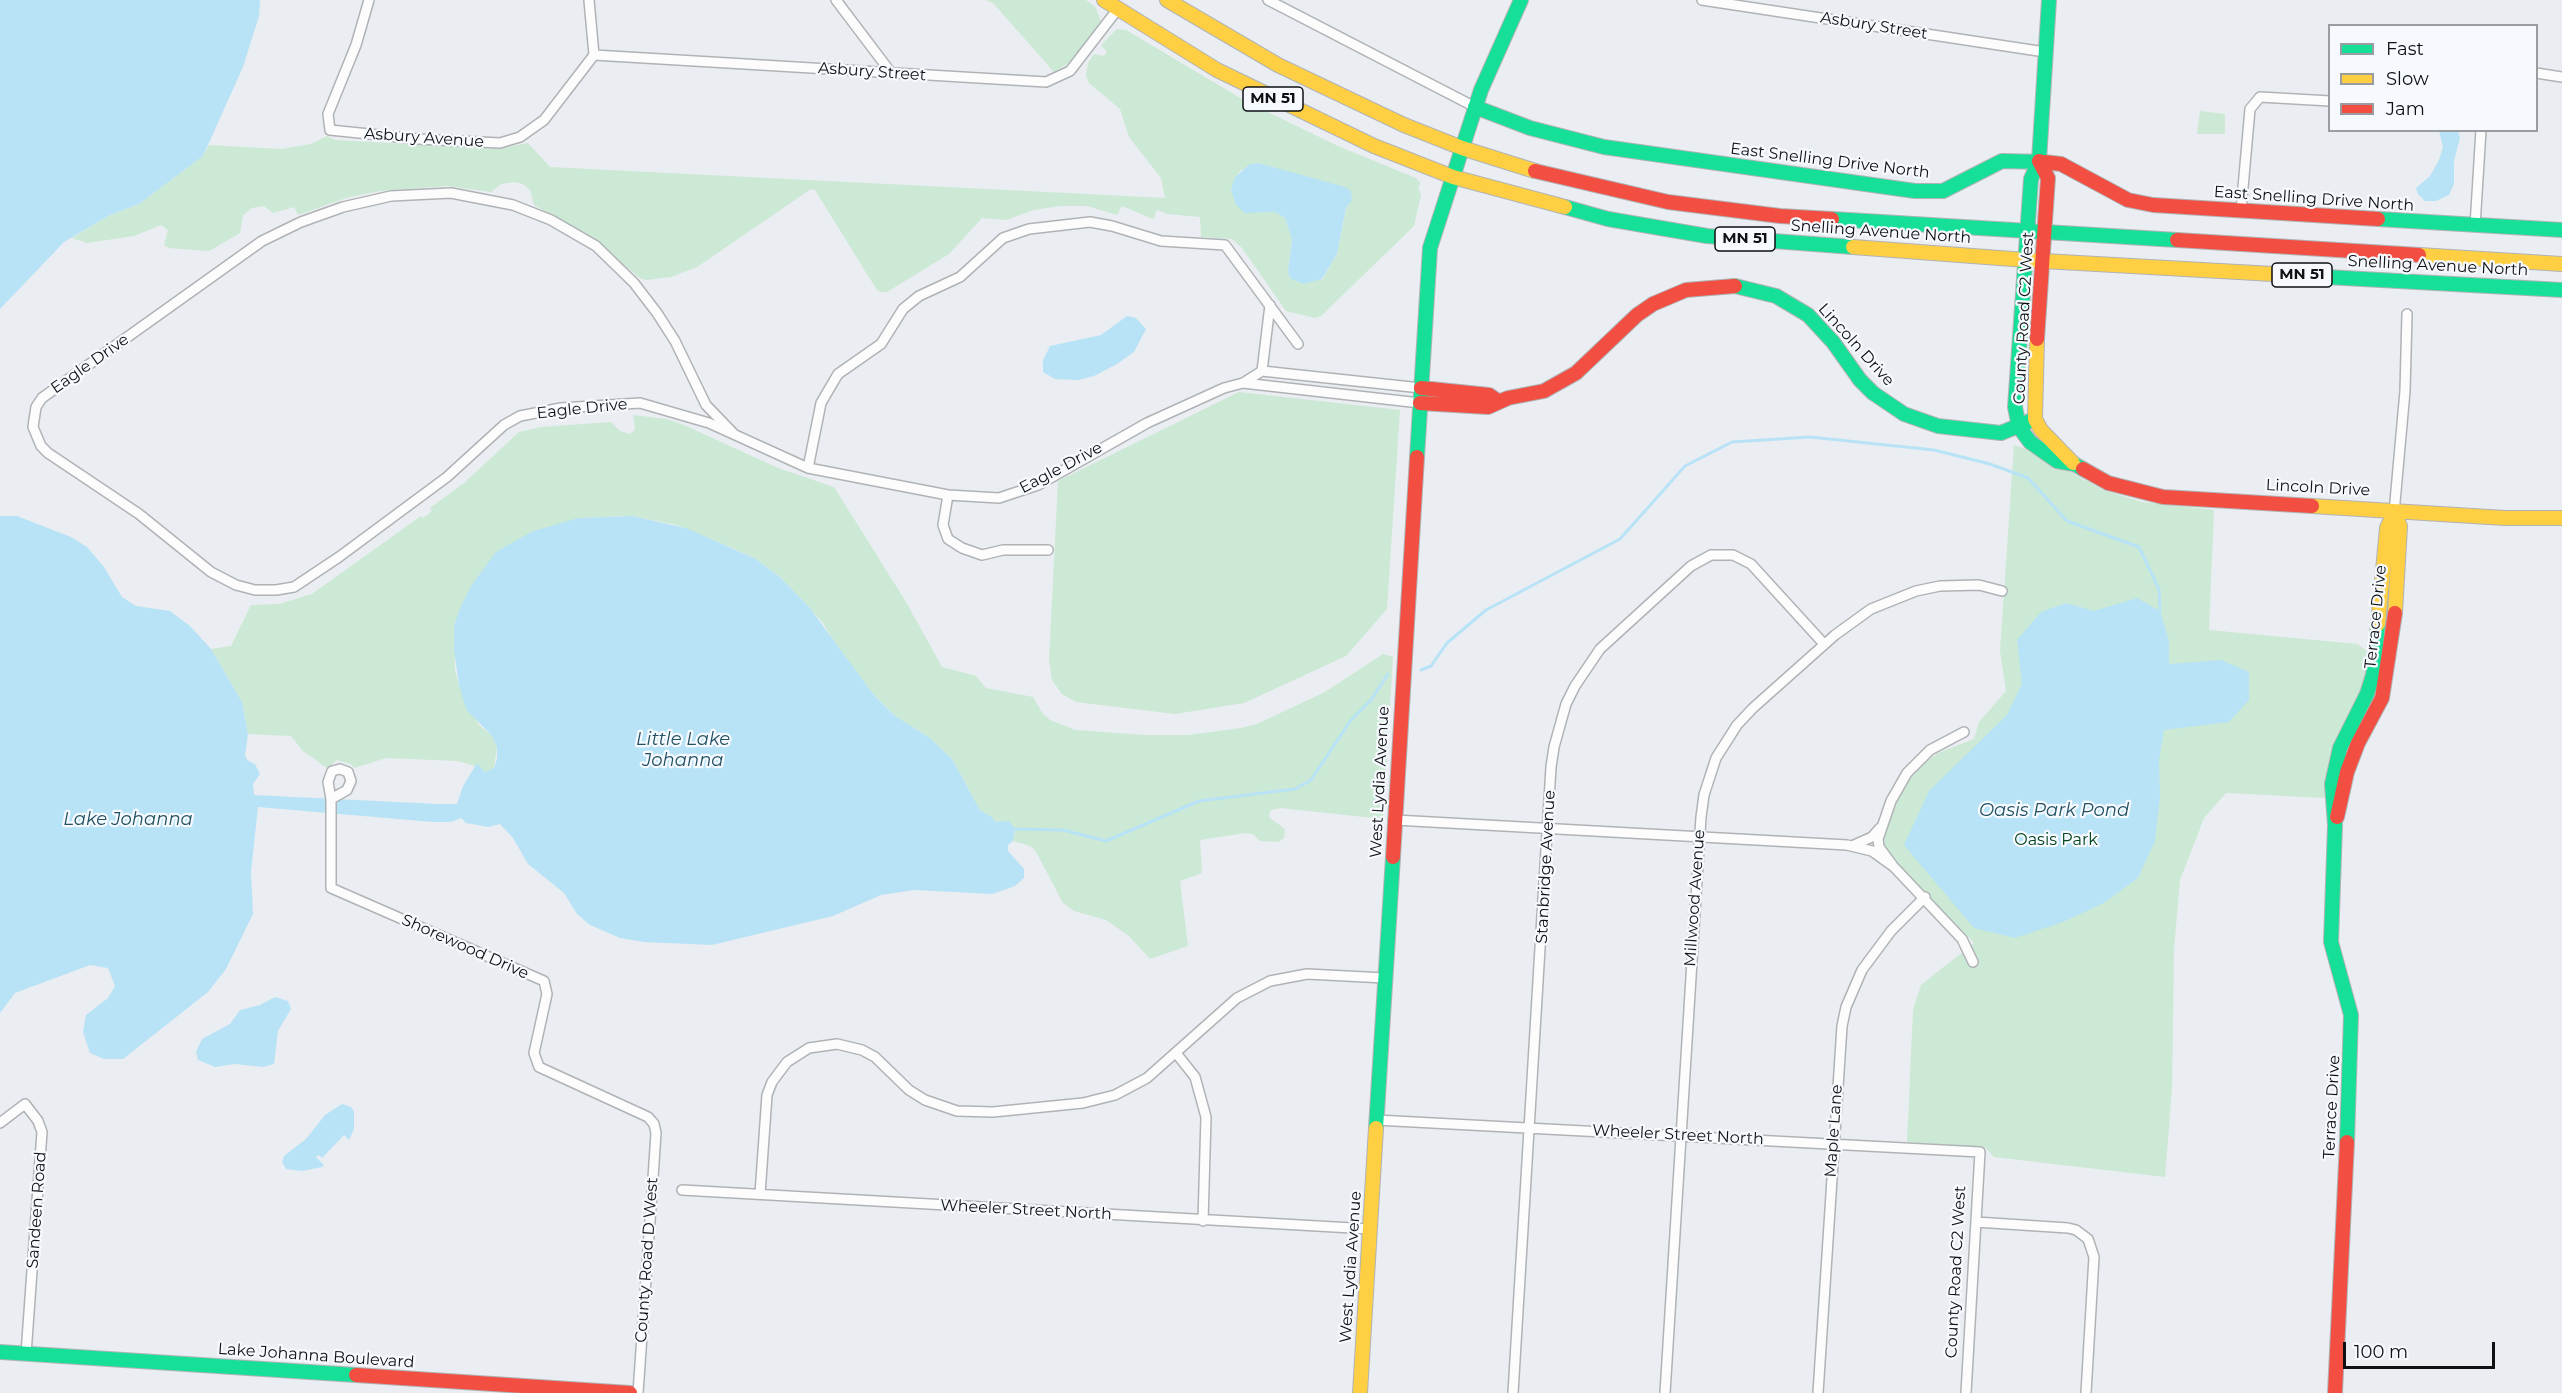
<!DOCTYPE html>
<style>
body{margin:0}
#map{position:relative;width:2562px;height:1393px;overflow:hidden;background:#eaedf1;font-family:Montserrat,sans-serif}
canvas{display:block}
.legend{position:absolute;left:2328px;top:24px;width:210px;height:108px;box-sizing:border-box;background:#f6fafe;border:2px solid #999ca0;margin:0;padding:8px 10px;list-style:none;font-size:18px;color:#0e1012}
.legend li{display:flex;align-items:center;gap:12px;height:30px}
.legend b{width:30px;border:2px solid #999ca0}
.scale{position:absolute;left:2343px;top:1342px;width:152px;height:27px;box-sizing:border-box;border:3px solid #0e1012;border-top:0;padding-left:8px;font-size:18px;line-height:21px;white-space:nowrap;color:#0e1012;-webkit-text-stroke:4px #f6fafe;paint-order:stroke}
</style>
<div id="map">
<canvas width="2562" height="1393"></canvas>
<ul class="legend">
<li><b style="height:8px;background:#16e098"></b>Fast</li>
<li><b style="height:8px;background:#ffcf43"></b>Slow</li>
<li><b style="height:8px;background:#f24e42"></b>Jam</li>
</ul>
<div class="scale">100 m</div>
</div>
<script>
const ctx = document.querySelector('canvas').getContext('2d');
ctx.lineJoin = 'round';
function paint(path, color) { ctx.fillStyle = color; ctx.fill(path, 'evenodd'); }
const toPath = rows => new Path2D(rows.map(r => 'M' + r).join(''));
function trace(path, color, width, dash) { ctx.strokeStyle = color; ctx.lineWidth = width; ctx.lineCap = dash ? 'butt' : 'round'; ctx.setLineDash(dash || []); ctx.stroke(path); }
function drawText(font, color, halo, rows, align = 'center') {
  ctx.font = font + ' Montserrat,sans-serif'; ctx.lineWidth = 4.5; ctx.setLineDash([]); ctx.textBaseline = 'middle'; ctx.strokeStyle = halo; ctx.fillStyle = color; for (const [text, x, y, turn = 0] of rows) {
    ctx.save(); ctx.translate(x, y); ctx.rotate((+turn || 0) * Math.PI / 180); ctx.textAlign = isNaN(turn) ? turn : align; if (halo) ctx.strokeText(text, 0, 0); ctx.fillText(text, 0, 0); ctx.restore();
  }
}
const green = toPath([
 [986,0,1086,0,1096,8,1101,22,1069,63,1054,72,993,3],
 [1117,29,1126,30,1247,102,1340,147,1416,178,1421,184,1418,186,1421,195,1414,226,1321,316,1315,318,1286,311,1242,248,1232,239,1201,237,1200,217,1168,214,1157,210,1153,219,1122,206,1117,215,1087,206,1060,206,1034,210,1006,220,982,218,949,254,887,292,882,292,877,290,815,190,811,189,697,267,671,277,646,280,640,278,587,235,534,205,530,190,523,184,515,182,501,184,491,192,448,186,380,191,349,197,298,215,294,207,273,213,264,206,252,208,243,215,240,233,209,251,169,248,164,245,168,230,161,225,134,236,87,243,72,238,110,215,139,204,203,156,209,145,281,149,311,144,327,136,335,140,499,149,528,143,550,167,1165,198,1161,178,1129,137,1120,109,1089,83,1086,75,1088,63,1094,54,1104,56,1107,52,1101,45],
 [1242,169,1347,205,1337,254,1322,280,1288,271,1292,239,1291,230,1285,218,1275,212,1254,212,1231,190,1235,177],
 [2200,111,2225,114,2225,134,2197,134],
 [1239,392,1400,410,1387,609,1346,656,1244,703,1175,714,1076,702,1062,694,1052,680,1049,660,1058,481],
 [633,415,666,419,684,425,778,468,834,487,906,602,942,667,976,676,986,688,1033,697,1043,714,1050,720,1076,730,1144,735,1188,735,1241,728,1257,724,1325,692,1383,654,1393,657,1383,819,1281,808,1271,810,1269,814,1270,818,1285,829,1284,838,1278,842,1260,841,1253,834,1245,833,1200,840,1202,873,1180,881,1188,946,1150,959,1129,936,1106,920,1074,911,1063,903,1035,850,1030,846,1013,841,1015,829,995,822,992,817,980,810,952,759,931,739,894,715,873,694,835,643,823,623,780,577,756,559,732,548,677,525,632,516,578,518,454,626,455,669,459,686,479,725,492,736,497,747,494,768,485,772,477,764,475,766,458,761,386,758,354,768,351,764,337,760,327,768,303,751,291,736,248,734,242,702,211,649,231,646,251,605,279,604,312,594,421,516,423,518,432,511,430,508,464,483,519,432,541,427,611,422,620,431,630,434,635,429],
 [2014,445,2032,451,2103,490,2142,502,2214,510,2209,630,2357,644,2371,654,2359,695,2332,754,2325,798,2226,793,2204,818,2180,880,2174,949,2172,1088,2165,1177,1994,1157,1986,1148,1907,1142,1913,1010,1921,985,1974,943,1886,852,1883,837,1903,788,1922,765,1938,753,1974,739,1979,722,2006,691,2000,651]
]);
const water = toPath([
 [0,0,260,0,259,16,243,67,203,156,139,204,110,215,64,242,0,309],
 [2439,131,2458,131,2460,138,2454,161,2454,184,2449,195,2436,201,2425,201,2418,194,2416,188,2430,176,2439,160,2443,147],
 [1258,163,1345,187,1351,191,1352,200,1346,208,1337,254,1322,279,1303,284,1290,278,1288,271,1292,239,1285,218,1275,212,1245,213,1236,205,1231,190,1235,177,1250,164],
 [1127,316,1136,318,1146,329,1134,352,1117,364,1094,376,1078,380,1055,379,1043,372,1043,360,1050,346,1101,335],
 [0,516,17,516,71,537,87,547,104,567,122,597,136,606,170,611,190,626,211,649,242,702,248,734,245,755,247,760,255,764,260,774,253,784,254,795,437,804,457,804,463,786,477,763,485,772,494,768,497,759,497,747,492,736,466,709,459,685,454,650,454,626,460,608,471,586,496,552,531,532,578,518,632,516,686,528,756,559,780,577,810,608,873,694,894,715,931,739,952,759,980,810,992,817,995,822,1009,821,1015,829,1013,841,1008,845,1008,851,1024,869,1024,878,1015,886,992,894,915,890,881,895,833,916,712,945,644,942,620,938,590,925,577,914,564,893,528,864,513,838,500,824,488,827,466,823,461,818,451,822,433,822,258,807,251,872,253,914,226,969,208,992,123,1059,104,1059,90,1053,83,1032,86,1015,108,998,115,986,108,968,90,965,15,993,0,1013],
 [2137,598,2160,611,2169,641,2169,664,2221,660,2249,672,2249,700,2229,722,2164,730,2159,760,2160,797,2155,841,2138,878,2104,903,2063,922,2015,938,1974,928,1904,845,1929,791,2007,715,2022,684,2017,640,2041,612,2066,603,2094,611],
 [275,997,288,1001,291,1009,278,1031,274,1064,263,1067,235,1064,215,1067,198,1060,196,1052,202,1039,230,1024,240,1010,260,1005],
 [342,1104,351,1107,354,1112,354,1129,349,1140,344,1135,322,1158,318,1155,316,1157,324,1165,322,1167,302,1171,286,1169,282,1162,284,1156,306,1139,325,1115]
]);
const stream = toPath([
 [1421,670,1431,666,1447,643,1486,610,1620,539,1685,466,1732,442,1810,437,1934,450,1990,464,2028,478,2067,521,2139,547,2159,589,2160,611],
 [1015,829,1063,830,1106,841,1199,801,1295,789,1311,780,1351,720,1371,700,1388,674]
]);
const street = toPath([
 [369,0,356,45,328,114,330,130,418,139,500,143,520,137,544,120,594,55,589,0],
 [836,0,892,74],
 [1268,0,1475,107],
 [1702,0,2045,52],
 [594,55,1046,82,1070,71,1117,10],
 [2536,73,2562,77],
 [2241,210,2250,109,2260,97,2330,101],
 [2475,226,2481,130],
 [1262,371,1270,305],
 [1243,383,1420,403],
 [733,433,706,405,675,341,657,313,634,283,596,246,551,220,513,205,451,193,391,196,343,207,301,222,262,241,42,398,36,407,33,427,41,446,48,453,139,514,211,572,236,585,255,590,276,590,294,587,339,557,447,477,504,425,520,416,561,408,640,403,709,423,808,468,948,495,999,498,1038,485,1147,423,1224,388,1243,383,1262,371,1421,388],
 [808,468,821,403,838,374,881,344,903,309,919,296,960,277,1003,238,1029,229,1090,222,1112,226,1161,241,1225,245,1298,344],
 [948,495,943,525,948,539,962,548,982,555,1003,550,1048,550],
 [2394,513,2405,391,2407,314],
 [1964,732,1930,750,1907,773,1891,801,1878,839,1879,847,1893,866,1962,939,1973,962],
 [331,799,347,790,351,781,348,772,340,769,332,771,328,782,331,799,331,888,544,981,547,994,534,1053,539,1067,648,1117,654,1124,656,1133,653,1178,638,1393],
 [1395,820,1847,845,1872,851,1893,866],
 [1854,845,1872,837,1880,828],
 [1176,1053,1195,1077,1206,1117,1203,1221],
 [1376,1120,1980,1152,1966,1393],
 [0,1123,25,1104,38,1121,42,1132,26,1354],
 [682,1190,1370,1229],
 [760,1194,767,1095,772,1082,787,1062,809,1048,837,1044,862,1050,875,1057,909,1090,925,1100,957,1111,993,1112,1083,1103,1115,1095,1147,1078,1237,998,1270,981,1307,974,1385,978],
 [1976,1222,2068,1228,2076,1230,2088,1239,2094,1257,2086,1393],
 [1513,1393,1551,767,1554,747,1566,704,1575,686,1600,649,1691,566,1711,555,1733,555,1751,564,1824,644],
 [1665,1393,1701,817,1704,795,1716,758,1737,725,1753,708,1835,635,1871,609,1916,591,1940,586,1979,585,2002,591],
 [1818,1393,1842,1026,1846,1007,1862,970,1891,931,1925,897]
]);
const fast = toPath([
 [2049,0,2039,161,2031,179,2015,407,2019,427,2030,442,2057,461,2074,464,2083,469],
 [1475,107,1530,128,1604,147,1915,191,1943,191,2002,161,2044,162],
 [1565,207,1608,219,1707,236,1853,247],
 [1832,219,2177,240],
 [2378,219,2562,230],
 [2326,277,2562,290],
 [1735,286,1776,296,1808,315,1833,342,1860,380,1873,393,1904,414,1938,426,2001,433,2035,419],
 [1417,457,1430,248,1481,90,1521,0],
 [1376,1128,1393,857],
 [2347,1142,2351,1015,2331,942,2335,825,2332,784,2340,748,2367,694,2373,675,2378,624],
 [0,1352,356,1375]
]);
const slow = toPath([
 [1104,0,1217,70,1374,146,1453,177,1565,207],
 [1167,0,1278,65,1404,125,1462,148,1535,171],
 [1853,247,2026,260,2326,277],
 [2419,255,2562,264],
 [2037,339,2035,419,2041,430,2073,463],
 [2312,506,2505,518,2562,518],
 [2394,513,2400,526,2395,613],
 [2378,624,2387,528,2394,513],
 [1360,1393,1376,1128]
]);
const jam = toPath([
 [2044,162,2061,164,2128,200,2153,205,2378,219],
 [1535,171,1668,202,1780,216,1832,219],
 [2177,240,2419,255],
 [2037,339,2048,178,2039,161],
 [1421,388,1489,395,1498,401],
 [1420,403,1488,407,1508,398,1544,391,1576,373,1637,315,1653,304,1686,290,1735,286],
 [2083,469,2108,483,2163,497,2312,506],
 [2337,817,2347,772,2358,743,2382,698,2395,613],
 [1393,857,1417,457],
 [356,1375,630,1393],
 [2335,1393,2347,1142]
]);
const shields = [
 [1273,99,60],
 [1745,239,60],
 [2302,275,60]
];
const shieldNames = [
 ["MN 51",1273,99],
 ["MN 51",1745,239],
 ["MN 51",2302,275]
];
const streetNames = [
 ["Asbury Street",1874,26,9],
 ["Asbury Street",872,72,4],
 ["Asbury Avenue",424,138,4],
 ["East Snelling Drive North",1830,161,7],
 ["East Snelling Drive North",2314,199,4],
 ["Snelling Avenue North",1881,232,4],
 ["Snelling Avenue North",2438,266,3],
 ["County Road C2 West",2024,318,-87],
 ["Lincoln Drive",1856,345,48],
 ["Eagle Drive",90,364,-35],
 ["Eagle Drive",582,409,-6],
 ["Eagle Drive",1061,468,-28],
 ["Lincoln Drive",2318,488,3],
 ["Terrace Drive",2376,617,-84],
 ["West Lydia Avenue",1380,782,-87],
 ["Stanbridge Avenue",1546,867,-87],
 ["Millwood Avenue",1695,898,-86],
 ["Shorewood Drive",465,947,24],
 ["Terrace Drive",2332,1107,-87],
 ["Maple Lane",1834,1131,-86],
 ["Wheeler Street North",1678,1135,3],
 ["Sandeen Road",37,1210,-86],
 ["Wheeler Street North",1026,1210,3],
 ["County Road D West",647,1260,-86],
 ["West Lydia Avenue",1351,1267,-86],
 ["County Road C2 West",1956,1272,-87],
 ["Lake Johanna Boulevard",316,1356,4]
];
const parkNames = [
 ["Oasis Park",2056,840]
];
const waterNames = [
 ["Little Lake",683,740],
 ["Johanna",683,761],
 ["Oasis Park Pond",2054,811],
 ["Lake Johanna",128,820]
];
paint(green, '#cbe9d4');
paint(water, '#b8e3f6');
trace(stream, '#b8e3f6', 3);
trace(street, '#b0b3b6', 12);
trace(fast, '#b0b3b6', 16);
trace(slow, '#b0b3b6', 16);
trace(jam, '#b0b3b6', 16);
trace(street, '#fcfcfd', 9);
trace(fast, '#16e098', 14);
trace(slow, '#ffcf43', 14);
trace(jam, '#f24e42', 14);
for (const [x, y, w] of shields) { const box = new Path2D(); box.roundRect(x - w / 2, y - 12, w, 24, 4.5); ctx.fillStyle = '#f6fafe'; ctx.fill(box); trace(box, '#0e1012', 1.5); }
drawText('bold 15px', '#0e1012', null, shieldNames);
drawText('16px', '#0e1012', '#f6fafe', streetNames);
drawText('16px', '#03431d', '#f6fafe', parkNames);
drawText('italic 18px', '#225163', '#f6fafe', waterNames);
</script>
